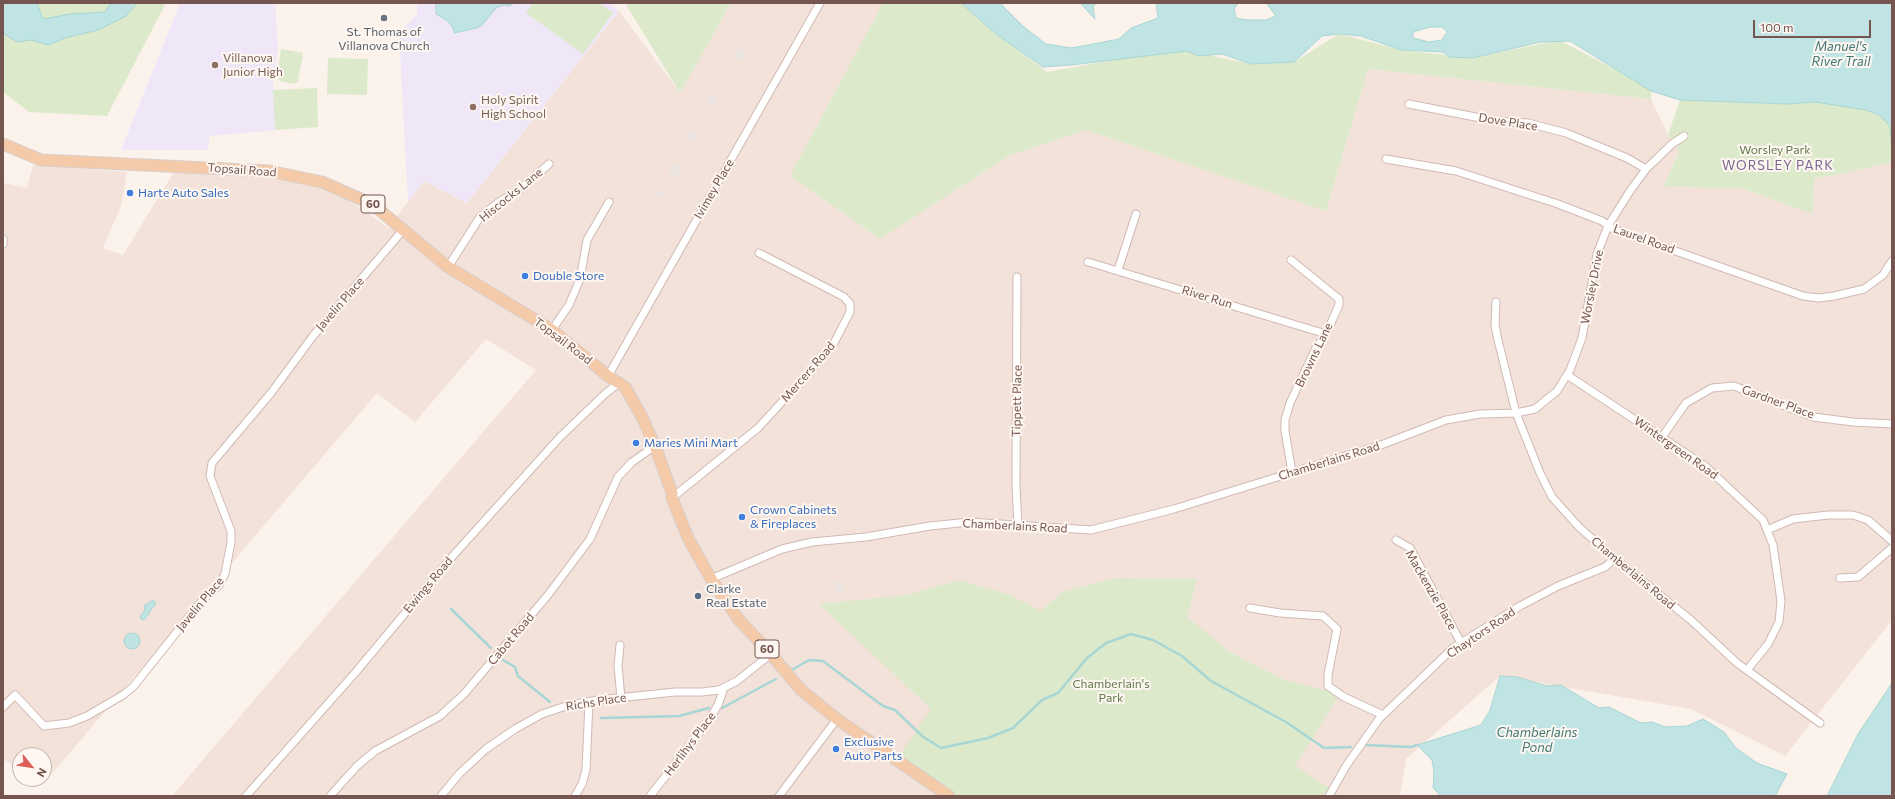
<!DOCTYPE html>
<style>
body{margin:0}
#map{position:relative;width:1895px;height:799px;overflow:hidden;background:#fbf2eb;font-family:Commissioner,sans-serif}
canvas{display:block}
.frame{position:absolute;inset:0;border:4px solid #75554f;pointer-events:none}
.north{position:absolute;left:12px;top:747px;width:40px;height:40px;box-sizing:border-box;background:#fef7f1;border:1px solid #c7b6b0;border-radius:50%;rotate:120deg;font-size:11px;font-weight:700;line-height:16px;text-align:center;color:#75554f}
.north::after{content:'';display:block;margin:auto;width:14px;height:18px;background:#dc5d59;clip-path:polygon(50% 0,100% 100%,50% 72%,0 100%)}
.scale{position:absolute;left:1753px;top:20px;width:118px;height:18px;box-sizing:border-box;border:2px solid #75554f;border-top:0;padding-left:5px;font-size:12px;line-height:14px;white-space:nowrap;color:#75554f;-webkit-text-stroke:3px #fef7f1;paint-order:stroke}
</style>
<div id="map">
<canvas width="1895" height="799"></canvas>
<div class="frame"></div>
<div class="north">N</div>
<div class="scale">100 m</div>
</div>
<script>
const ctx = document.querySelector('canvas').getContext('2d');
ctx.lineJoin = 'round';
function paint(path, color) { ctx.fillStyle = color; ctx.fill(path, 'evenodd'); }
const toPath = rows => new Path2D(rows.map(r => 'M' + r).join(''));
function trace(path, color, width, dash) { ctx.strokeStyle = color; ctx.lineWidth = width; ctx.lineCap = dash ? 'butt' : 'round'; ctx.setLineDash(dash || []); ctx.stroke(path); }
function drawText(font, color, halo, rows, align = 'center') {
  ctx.font = font + ' Commissioner,sans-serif'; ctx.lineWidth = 4; ctx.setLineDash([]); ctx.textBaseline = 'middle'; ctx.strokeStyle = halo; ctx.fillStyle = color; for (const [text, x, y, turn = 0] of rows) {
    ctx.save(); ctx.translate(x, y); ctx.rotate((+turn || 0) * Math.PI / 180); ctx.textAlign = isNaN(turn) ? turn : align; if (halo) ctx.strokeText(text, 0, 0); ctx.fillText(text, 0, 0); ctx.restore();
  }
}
const residential = toPath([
 [731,3,883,3,790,176,880,239,1010,155,1086,130,1326,211,1368,69,1651,99,1668,135,1679,151,1664,187,1741,188,1813,214,1814,178,1831,176,1892,162,1892,620,1785,756,1691,709,1500,676,1406,759,1400,796,172,796,536,370,486,339,415,422,377,393,44,783,37,779,44,779,44,755,20,755,20,769,3,759,3,183,27,188,33,165,127,172,121,206,103,248,123,255,176,169,270,174,322,186,363,209,388,228,424,181,467,203,619,11,680,93]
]);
const industrial = toPath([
 [736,48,747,52,744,61,733,56],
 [711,95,719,99,715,107,706,103],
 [693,131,699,135,694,143,686,136,688,133,690,134],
 [673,163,681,169,676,177,668,171],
 [659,189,667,193,664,199,655,195],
 [839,580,845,591,837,595,833,584]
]);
const education = toPath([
 [180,3,275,3,278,47,273,84,277,130,210,136,207,150,121,150],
 [417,3,609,3,619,11,467,203,424,181,408,202,399,33,417,14]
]);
const green = toPath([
 [3,3,166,3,107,116,29,112,3,92],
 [533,3,599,3,613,13,583,54,526,13],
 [625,3,731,3,680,93],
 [883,3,961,3,996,34,1047,72,1113,60,1187,51,1251,64,1294,62,1339,34,1401,50,1473,58,1559,40,1663,95,1651,91,1651,99,1368,69,1326,211,1086,130,1010,155,880,239,790,176],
 [281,49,303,53,298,82,294,84,280,81,277,77],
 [328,58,368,59,367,95,327,94],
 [317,88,318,127,275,130,273,90],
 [1680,100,1788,104,1815,102,1866,110,1879,115,1891,126,1892,162,1831,176,1814,178,1813,214,1741,188,1663,187,1679,152,1668,135],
 [1116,578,1197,579,1187,617,1228,651,1285,680,1340,694,1295,766,1332,790,1329,796,949,796,897,760,931,709,819,604,908,595,959,580,1010,595,1041,611,1062,592]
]);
const water = toPath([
 [3,3,37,3,43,19,70,14,105,12,111,3,137,3,126,16,98,30,65,38,49,45,31,40,17,42,3,33,3,3],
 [436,3,514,3,509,6,504,5,497,7,482,25,477,28,454,33,453,28,448,21,436,14,436,3],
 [961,3,1000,3,1023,26,1046,44,1072,48,1119,39,1131,28,1158,18,1156,3,1238,3,1234,9,1236,18,1247,20,1266,20,1276,16,1266,3,1255,3,1892,3,1892,148,1890,126,1879,115,1866,110,1815,102,1788,104,1680,100,1651,91,1570,41,1540,42,1473,58,1449,57,1443,52,1401,50,1361,36,1339,34,1322,36,1294,62,1251,64,1222,54,1199,56,1187,51,1071,65,1043,67,996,34,961,3],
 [1430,27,1442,27,1447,32,1442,40,1429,42,1413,38,1413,32,1430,27],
 [1080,3,1096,3,1093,7,1095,19,1080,3],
 [153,600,156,603,145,619,142,620,140,617,145,610,144,606,153,600],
 '124 641a8 8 0 1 1 16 0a8 8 0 1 1-16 0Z',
 [1500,676,1517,677,1547,686,1561,685,1599,708,1609,707,1641,723,1652,722,1665,727,1687,726,1703,719,1724,732,1736,748,1757,763,1787,774,1775,796,1439,796,1439,794,1433,788,1434,772,1432,760,1417,745,1481,725,1490,710,1500,676],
 [1892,683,1892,796,1827,796,1858,734,1892,683]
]);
const stream = toPath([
 [451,609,491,648],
 [503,660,515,667,518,676,550,702],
 [790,671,809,660,823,661,883,706,895,710,922,736,941,748,988,738,1013,728,1042,700,1058,693,1087,658,1106,643,1131,634,1153,640,1182,656,1211,681,1286,722,1324,748,1351,747],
 [722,708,776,679],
 [601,718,679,716,709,708],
 [1365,745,1411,747,1417,745]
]);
const minor = toPath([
 [1409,104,1496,121,1528,123,1566,133,1627,158,1646,169],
 [1386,159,1456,171,1558,204,1602,221,1613,229,1803,296,1819,298,1834,296,1864,289,1883,275,1892,261],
 [3,239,3,244],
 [1291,260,1339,299,1339,305,1326,334,1316,348,1290,403,1285,420,1285,431,1292,472],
 [1088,262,1326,334],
 [448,267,480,217,499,202,519,190,549,164],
 [1118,270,1136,214],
 [1017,277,1016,487,1018,525],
 [1496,302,1495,325,1497,336,1516,413,1535,409,1557,391,1570,370,1582,338,1597,254,1608,226,1630,191,1646,169,1672,144,1684,136],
 [552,330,569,305,580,279,587,240,609,202],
 [1567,375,1705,466,1763,520,1773,545,1781,601,1779,622,1768,644,1747,670],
 [608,376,820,3],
 [1662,437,1686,403,1712,388,1734,386,1813,417,1853,422,1892,424],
 [672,498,758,428,816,365,834,343,850,312,850,304,844,297,759,253],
 [1767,530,1793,519,1828,515,1853,515,1868,520,1892,541],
 [1396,540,1410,548,1461,643],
 [1840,578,1858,577,1892,548],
 [711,579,782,549,812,542,866,537,930,526,969,522,1091,530,1174,509,1381,445,1446,420,1480,414,1516,413,1540,473,1552,497,1579,527,1608,553,1692,621,1737,663,1820,723],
 [1250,608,1280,613,1323,616,1337,629,1328,675,1328,686,1344,697,1383,715],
 [620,645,618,666,621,698],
 [3,707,15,695,44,726,69,723,87,716,123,695,133,687,200,603,219,585,225,574,231,542,231,531,210,476,212,463,271,393,313,336,403,230],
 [246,796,355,673,451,558,560,437,606,393,619,383],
 [330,796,357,766,375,751,440,716,464,694,548,595,590,539,618,477,632,462,655,446],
 [441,796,459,774,486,749,515,729,542,714,569,705,598,700,675,692,702,692,719,690,737,681,771,654],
 [575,796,582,784,586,770,589,702],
 [650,796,707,723,718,705,724,688],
 [779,796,837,719],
 [1329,796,1346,766,1379,719,1453,648,1520,606,1558,586,1605,567,1615,558]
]);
const primary = toPath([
 [3,144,41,160,269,171,322,182,372,204,448,267,552,330,608,376,625,387,642,417,655,446,672,493,672,498,688,538,711,579,739,620,771,654,801,690,837,719,949,796]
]);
const markers = [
 [384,18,4,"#6b7280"],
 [215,65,4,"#8d6e63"],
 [473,107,4,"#8d6e63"],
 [130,193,4,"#3f7fe0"],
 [525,276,4,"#3f7fe0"],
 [636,443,4,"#3f7fe0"],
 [742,517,4,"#3f7fe0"],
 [698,596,4,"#5c6f8a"],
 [836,749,4,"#3f7fe0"]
];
const shields = [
 [373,204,24],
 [767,649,24]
];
const shieldNames = [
 ["60",373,204],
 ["60",767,649]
];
const worshipNames = [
 ["St. Thomas of",384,32],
 ["Villanova Church",384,46]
];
const educationNames = [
 ["Villanova",223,58],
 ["Junior High",223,72],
 ["Holy Spirit",481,100],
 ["High School",481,114]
];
const streetNames = [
 ["Dove Place",1508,122,9],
 ["Topsail Road",242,170,4],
 ["Ivimey Place",714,189,-60],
 ["Hiscocks Lane",511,195,-39],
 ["Laurel Road",1644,239,20],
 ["Worsley Drive",1592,287,-79],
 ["River Run",1207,297,17],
 ["Javelin Place",340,304,-49],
 ["Topsail Road",563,341,37],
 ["Browns Lane",1314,355,-64],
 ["Mercers Road",808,372,-49],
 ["Tippett Place",1017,401,-89],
 ["Gardner Place",1778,402,20],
 ["Wintergreen Road",1676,448,35],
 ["Chamberlains Road",1329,461,-17],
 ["Chamberlains Road",1015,526,3],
 ["Chamberlains Road",1633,573,40],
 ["Ewings Road",428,585,-50],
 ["Mackenzie Place",1431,590,60],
 ["Javelin Place",200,604,-50],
 ["Chaytors Road",1481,633,-34],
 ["Cabot Road",511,639,-50],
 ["Richs Place",596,702,-9],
 ["Herlihys Place",690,744,-53]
];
const parkNames = [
 ["Worsley Park",1775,150],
 ["Chamberlain's",1111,684],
 ["Park",1111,698]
];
const shopNames = [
 ["Harte Auto Sales",138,193],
 ["Double Store",533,276],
 ["Maries Mini Mart",644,443],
 ["Crown Cabinets",750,510],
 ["& Fireplaces",750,524],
 ["Exclusive",844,742],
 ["Auto Parts",844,756]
];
const serviceNames = [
 ["Clarke",706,589],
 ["Real Estate",706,603]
];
const waterNames = [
 ["Manuel's",1841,47],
 ["River Trail",1841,62],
 ["Chamberlains",1537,733],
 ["Pond",1537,748]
];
const neighbourhoodNames = [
 ["WORSLEY PARK",1778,166]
];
paint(residential, '#f3e2da');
paint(industrial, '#ebe3e0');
paint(education, '#efe7f8');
paint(green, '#dce9ca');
paint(water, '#c0e4e3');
trace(water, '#a7d6d4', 1);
trace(stream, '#a7d6d4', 2.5);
trace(minor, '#cfbab3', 9);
trace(primary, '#d8cfce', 13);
trace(minor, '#fff', 7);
trace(primary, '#f5caa9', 11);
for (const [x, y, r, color] of markers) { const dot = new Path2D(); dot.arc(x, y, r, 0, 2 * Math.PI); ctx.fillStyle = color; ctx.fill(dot); trace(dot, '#fef7f1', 1.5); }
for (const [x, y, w] of shields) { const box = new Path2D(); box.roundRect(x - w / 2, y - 9, w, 18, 3); ctx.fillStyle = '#fef7f1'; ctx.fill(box); trace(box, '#75554f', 1); }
drawText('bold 11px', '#75554f', null, shieldNames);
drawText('12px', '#5b616d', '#fef7f1', worshipNames);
drawText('12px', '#785e54', '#fef7f1', educationNames, 'left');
drawText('12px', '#75554f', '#fef7f1', streetNames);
drawText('12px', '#607a48', '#fef7f1', parkNames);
drawText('12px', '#366cbe', '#fef7f1', shopNames, 'left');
drawText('12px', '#4e5e75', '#fef7f1', serviceNames, 'left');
drawText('italic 13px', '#437977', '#fef7f1', waterNames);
ctx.letterSpacing = '1px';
drawText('13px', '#7a6790', '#fef7f1', neighbourhoodNames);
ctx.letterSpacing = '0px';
</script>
